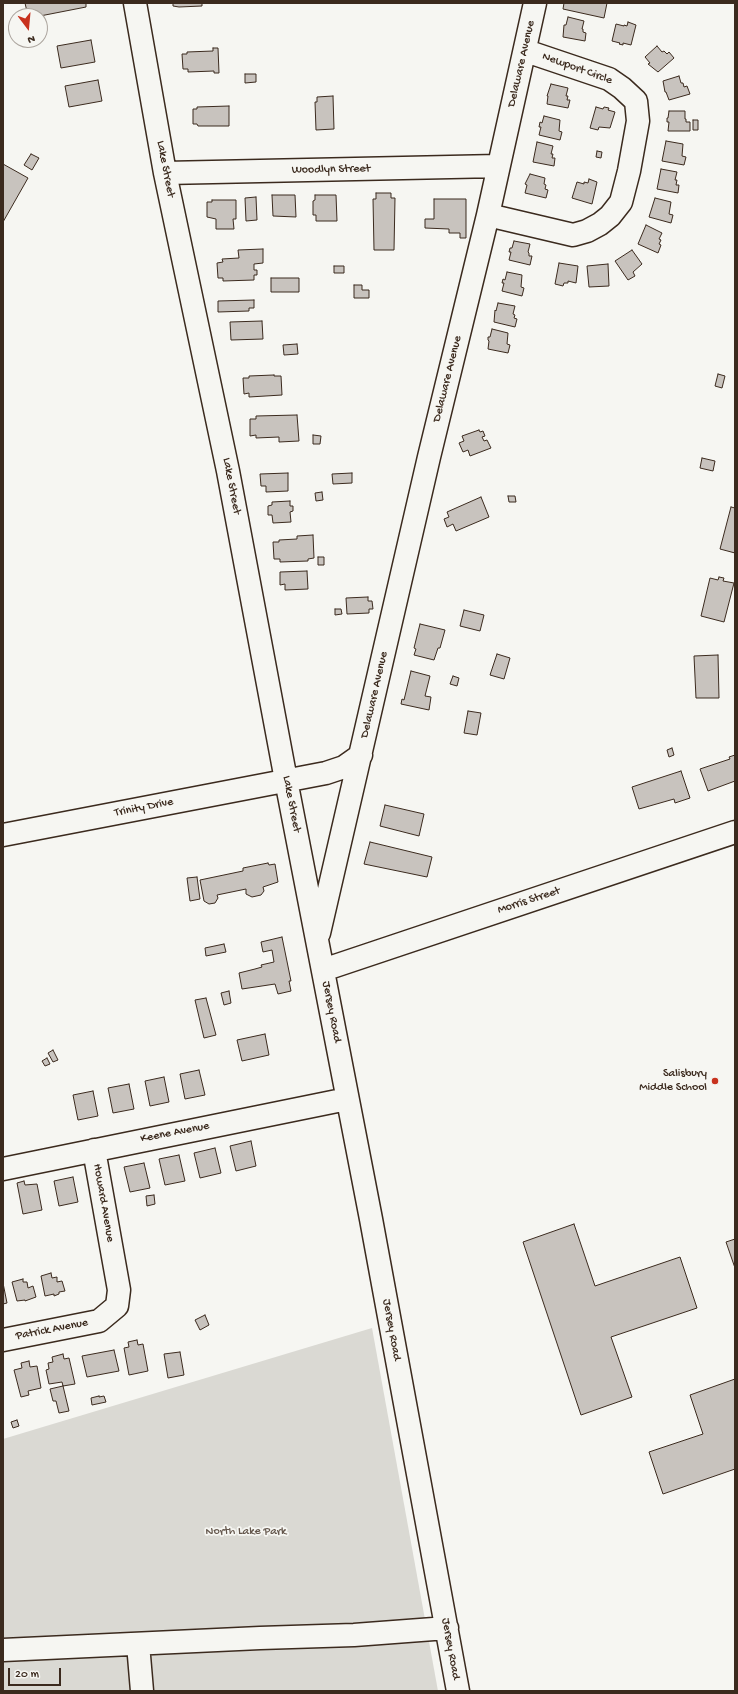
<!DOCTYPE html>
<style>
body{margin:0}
#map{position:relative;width:738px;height:1694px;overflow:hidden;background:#f6f6f2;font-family:"Gochi Hand",sans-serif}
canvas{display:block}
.frame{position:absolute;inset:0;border:4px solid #3b2a1e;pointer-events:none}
.north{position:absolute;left:8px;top:8px;width:40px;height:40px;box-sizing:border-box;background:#f6f6f2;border:1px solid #aba49d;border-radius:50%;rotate:164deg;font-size:11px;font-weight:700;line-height:16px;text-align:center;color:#3b2a1e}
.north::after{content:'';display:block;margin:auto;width:14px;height:18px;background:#c8321e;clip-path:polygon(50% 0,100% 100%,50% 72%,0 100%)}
.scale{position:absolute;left:8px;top:1668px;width:53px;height:18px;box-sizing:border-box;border:2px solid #3b2a1e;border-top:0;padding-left:5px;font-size:12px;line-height:14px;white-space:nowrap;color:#3b2a1e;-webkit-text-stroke:3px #f6f6f2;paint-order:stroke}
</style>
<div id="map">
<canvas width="738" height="1694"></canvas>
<div class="frame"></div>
<div class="north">N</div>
<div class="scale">20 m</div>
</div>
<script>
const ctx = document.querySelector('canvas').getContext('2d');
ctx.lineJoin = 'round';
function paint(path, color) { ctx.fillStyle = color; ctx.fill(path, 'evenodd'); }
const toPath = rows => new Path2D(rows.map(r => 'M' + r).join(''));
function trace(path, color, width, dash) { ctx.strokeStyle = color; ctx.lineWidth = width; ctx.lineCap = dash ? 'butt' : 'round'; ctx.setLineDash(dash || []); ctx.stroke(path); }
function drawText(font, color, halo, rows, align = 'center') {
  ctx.font = font + ' "Gochi Hand",sans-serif'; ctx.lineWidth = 3.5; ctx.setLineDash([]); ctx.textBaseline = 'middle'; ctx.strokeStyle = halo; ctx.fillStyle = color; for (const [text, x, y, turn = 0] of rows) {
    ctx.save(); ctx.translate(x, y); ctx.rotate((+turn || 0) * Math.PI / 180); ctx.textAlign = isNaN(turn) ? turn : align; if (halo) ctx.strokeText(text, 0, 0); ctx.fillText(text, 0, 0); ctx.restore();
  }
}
const green = toPath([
 [372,1328,438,1691,3,1691,3,1439]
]);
const building = toPath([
 [25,3,86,3,86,7,40,16,28,16,25,3],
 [173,3,202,3,202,6,179,7,173,6,173,3],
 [564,3,607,3,604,18,563,9,564,3],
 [568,17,584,21,582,29,583,29,583,32,586,33,585,41,563,37,564,25,566,25,568,17],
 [628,22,636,25,631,45,623,43,623,45,619,44,620,43,612,41,616,24,624,26,624,25,627,26,628,22],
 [91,40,95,62,61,68,57,46,91,40],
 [657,46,662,52,664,51,667,54,669,52,674,58,658,72,648,64,650,63,645,57,657,46],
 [213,48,218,48,219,73,214,73,214,71,188,72,188,69,183,69,182,54,187,54,187,52,213,51,213,48],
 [245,74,256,74,256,82,245,83,245,74],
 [679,76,681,83,683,83,684,87,687,86,690,94,669,100,666,92,665,92,663,81,679,76],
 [98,80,102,101,69,107,65,86,98,80],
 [551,84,568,88,566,96,568,96,567,100,570,100,568,108,547,104,548,96,547,96,551,84],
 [333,96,334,129,316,130,315,102,317,102,317,97,333,96],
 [229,106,229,126,198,126,197,124,193,124,193,109,197,109,197,107,229,106],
 [596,107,603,109,604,107,609,108,608,110,615,112,610,128,599,127,598,130,590,128,596,107],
 [669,111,685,111,685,119,686,119,686,122,690,122,690,131,668,131,669,122,667,122,667,118,668,118,669,111],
 [544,116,560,120,559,131,562,132,560,140,539,135,541,127,539,127,540,122,542,123,544,116],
 [693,120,698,120,698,130,693,130,693,120],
 [666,141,683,144,682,156,686,157,684,165,662,161,666,141],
 [537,142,553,146,551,154,553,154,552,158,555,158,554,166,533,162,537,142],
 [597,151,602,152,601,158,596,157,597,151],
 [31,154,39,158,32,170,24,165,31,154],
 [3,164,28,178,3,222,3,164],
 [661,169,677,172,675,180,677,180,676,185,679,185,678,193,657,189,661,169],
 [530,174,545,178,544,184,546,185,545,189,548,190,546,198,525,193,527,185,525,184,530,174],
 [589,179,597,182,592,204,572,198,577,182,584,184,584,182,588,183,589,179],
 [376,193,391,193,391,198,395,198,394,250,374,250,373,199,376,199,376,193],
 [272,195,295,195,296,217,273,216,272,195],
 [315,195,336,195,337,221,316,221,316,215,313,215,313,201,315,200,315,195],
 [256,197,257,220,246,221,245,198,256,197],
 [655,198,671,202,669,214,673,215,671,223,649,217,655,198],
 [434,199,466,199,466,238,460,238,460,233,449,233,449,229,425,228,425,219,434,219,434,199],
 [212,200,236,200,236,219,233,219,234,229,216,229,216,219,207,217,207,202,212,202,212,200],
 [646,225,662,233,659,239,661,240,659,244,661,245,658,253,638,244,646,225],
 [514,241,530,244,528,252,529,253,529,256,532,256,530,265,509,260,511,252,509,252,510,248,512,248,514,241],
 [263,249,263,263,254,264,254,270,257,270,257,275,254,275,254,280,223,281,223,278,218,278,217,263,223,262,222,259,239,258,238,250,263,249],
 [632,250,642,264,633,272,635,276,628,280,615,261,632,250],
 [559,263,578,266,576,283,568,281,568,283,564,283,563,286,555,284,559,263],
 [608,264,609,286,589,287,587,266,608,264],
 [334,266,344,266,344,273,334,273,334,266],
 [507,272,522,275,521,287,524,288,522,296,502,291,504,283,502,283,503,279,505,280,507,272],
 [271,278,299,278,299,292,271,292,271,278],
 [354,285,362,285,362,290,369,290,369,298,354,298,354,285],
 [254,300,254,308,249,308,249,311,218,312,218,301,254,300],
 [498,303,515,306,513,314,515,315,514,318,517,319,515,327,494,322,495,310,496,311,498,303],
 [262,321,263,339,231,340,230,322,262,321],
 [492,329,508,333,507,344,510,345,508,353,488,349,489,341,488,340,488,337,490,337,492,329],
 [297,344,298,354,284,355,283,345,297,344],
 [718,374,725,376,722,388,715,386,718,374],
 [274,375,274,376,281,376,282,395,249,397,249,393,244,394,243,378,249,378,249,376,274,375],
 [297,415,299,441,279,442,279,437,256,438,256,435,250,436,250,419,256,419,256,416,297,415],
 [479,430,480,432,483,431,485,436,482,437,484,441,487,440,491,448,470,456,468,450,463,452,459,443,464,441,462,436,479,430],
 [313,435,321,436,320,444,313,444,313,435],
 [702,458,715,461,713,471,700,468,702,458],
 [288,473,288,491,266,492,266,486,261,486,260,474,288,473],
 [352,473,352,483,333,484,332,474,352,473],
 [322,492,323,500,316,501,315,493,322,492],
 [508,496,515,496,516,502,509,502,508,496],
 [481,497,489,517,456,531,453,524,447,527,444,519,449,517,447,512,481,497],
 [290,501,290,506,293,506,293,511,290,512,291,522,273,523,272,515,268,515,268,506,272,505,272,502,290,501],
 [731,507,735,508,735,553,720,549,731,507],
 [313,535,314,558,308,559,308,561,280,562,280,559,274,559,273,542,279,542,279,540,297,539,297,536,313,535],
 [318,557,324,557,324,565,318,565,318,557],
 [307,571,308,589,285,590,285,584,280,585,280,572,307,571],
 [719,577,724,578,723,581,734,583,724,622,701,616,710,578,718,580,719,577],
 [368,597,368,601,372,601,373,609,369,609,369,613,347,614,346,598,368,597],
 [335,609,341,609,342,614,335,615,335,609],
 [464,610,484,615,480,631,460,626,464,610],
 [420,624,445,630,440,648,438,648,434,660,414,655,416,649,414,648,420,624],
 [497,654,510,658,504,679,490,675,497,654],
 [718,655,719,698,696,698,694,656,718,655],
 [411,671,430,676,425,696,431,697,429,710,401,704,402,699,404,700,411,671],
 [453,676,459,678,457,686,450,684,453,676],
 [468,711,481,713,477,735,464,733,468,711],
 [672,748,674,755,669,757,667,750,672,748],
 [735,755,735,781,708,791,700,769,730,759,729,757,735,755],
 [681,771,690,798,675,803,674,799,639,809,632,787,681,771],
 [385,805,424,814,419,836,380,826,385,805],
 [370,842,432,857,427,877,364,864,370,842],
 [268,863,269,865,275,864,278,882,263,887,264,891,261,895,252,897,246,894,246,889,217,895,218,898,215,903,209,904,204,901,200,880,243,871,243,868,268,863],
 [197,877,200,899,190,901,187,878,197,877],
 [282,937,291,981,289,981,291,991,278,994,275,984,242,989,239,973,255,969,262,967,261,965,274,962,272,950,263,952,261,942,282,937],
 [224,944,226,952,206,956,205,948,224,944],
 [229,991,231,1003,224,1005,221,993,229,991],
 [206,998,216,1035,204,1038,195,1000,206,998],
 [265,1034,269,1055,242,1061,237,1040,265,1034],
 [53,1050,58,1060,53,1062,48,1053,53,1050],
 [47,1058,50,1064,45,1066,42,1061,47,1058],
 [199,1070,205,1095,185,1099,180,1074,199,1070],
 [164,1077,169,1102,150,1106,145,1081,164,1077],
 [129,1084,134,1109,113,1113,108,1088,129,1084],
 [93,1091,98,1116,78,1120,73,1095,93,1091],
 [251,1141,256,1166,236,1171,230,1146,251,1141],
 [215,1148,221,1173,200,1178,194,1153,215,1148],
 [179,1155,185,1181,165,1185,159,1159,179,1155],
 [144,1163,150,1188,130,1192,124,1167,144,1163],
 [73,1177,78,1202,59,1206,54,1181,73,1177],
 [24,1181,25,1185,37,1184,42,1210,23,1214,17,1183,24,1181],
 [154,1195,155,1204,147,1206,146,1196,154,1195],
 [574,1224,595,1286,680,1257,697,1308,611,1337,632,1397,581,1415,523,1242,574,1224],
 [735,1239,735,1268,726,1242,735,1239],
 [51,1273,52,1278,57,1277,57,1282,62,1281,65,1291,59,1292,59,1294,54,1296,54,1294,45,1296,41,1276,51,1273],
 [23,1279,23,1282,27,1282,28,1288,33,1286,36,1297,25,1301,25,1300,17,1301,12,1282,23,1279],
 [3,1283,7,1303,3,1304,3,1283],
 [205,1315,209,1325,200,1330,195,1320,205,1315],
 [137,1340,138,1345,143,1344,148,1371,129,1375,124,1348,129,1347,128,1342,137,1340],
 [114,1350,119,1371,87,1377,82,1356,114,1350],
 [180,1352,184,1375,168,1378,164,1354,180,1352],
 [63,1354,64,1359,69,1358,75,1384,63,1386,62,1382,49,1384,46,1370,49,1369,48,1363,53,1362,52,1357,63,1354],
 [29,1361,30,1367,37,1366,41,1388,28,1391,29,1395,21,1397,14,1370,22,1368,21,1363,29,1361],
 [735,1379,735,1469,663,1494,649,1452,703,1434,690,1395,735,1379],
 [63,1386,69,1411,59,1413,56,1401,53,1401,50,1389,63,1386],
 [99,1396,99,1397,104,1396,106,1402,92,1405,91,1398,99,1396],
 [17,1420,19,1426,13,1428,11,1422,17,1420]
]);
const minor = toPath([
 [135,3,165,173,228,471,286,780,371,1219,458,1691],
 [165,173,498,166],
 [488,215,573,235,587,231,600,224,610,216,621,202,629,171,638,121,636,101,622,88,609,79,526,51],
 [3,835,326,773,344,767,361,755],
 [319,933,429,457,488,215,535,3],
 [323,970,735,832],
 [3,1169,347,1099],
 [3,1340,99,1321,117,1306,119,1290,94,1150],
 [138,1644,142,1691],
 [3,1650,260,1638,354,1635,447,1628]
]);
const markers = [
 [715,1081,4,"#c8321e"]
];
const streetNames = [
 ["Delaware Avenue",522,64,-77],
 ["Newport Circle",577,69,20],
 ["Lake Street",165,169,79],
 ["Woodlyn Street",331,170,-1],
 ["Delaware Avenue",448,379,-76],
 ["Lake Street",231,486,79],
 ["Delaware Avenue",375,695,-77],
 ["Lake Street",291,804,79],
 ["Trinity Drive",144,808,-11],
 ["Morris Street",529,901,-18],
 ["Jersey Road",331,1012,79],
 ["Keene Avenue",175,1133,-11],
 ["Howard Avenue",103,1203,80],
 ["Patrick Avenue",52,1330,-11],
 ["Jersey Road",391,1330,80],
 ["Jersey Road",450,1649,80]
];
const poiNames = [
 ["Salisbury",707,1074],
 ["Middle School",707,1088]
];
const parkNames = [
 ["North Lake Park",246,1532]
];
paint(green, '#dad9d3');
paint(building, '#c8c3be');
trace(building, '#3b2a1e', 1);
trace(minor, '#3b2a1e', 25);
trace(minor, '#f6f6f2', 22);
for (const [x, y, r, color] of markers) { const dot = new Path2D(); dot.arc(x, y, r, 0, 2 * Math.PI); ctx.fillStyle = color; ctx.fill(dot); trace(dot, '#f6f6f2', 1.5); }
drawText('12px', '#3b2a1e', '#f6f6f2', streetNames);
drawText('12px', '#3b2a1e', '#f6f6f2', poiNames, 'right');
drawText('12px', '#63564b', '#f6f6f2', parkNames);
</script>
